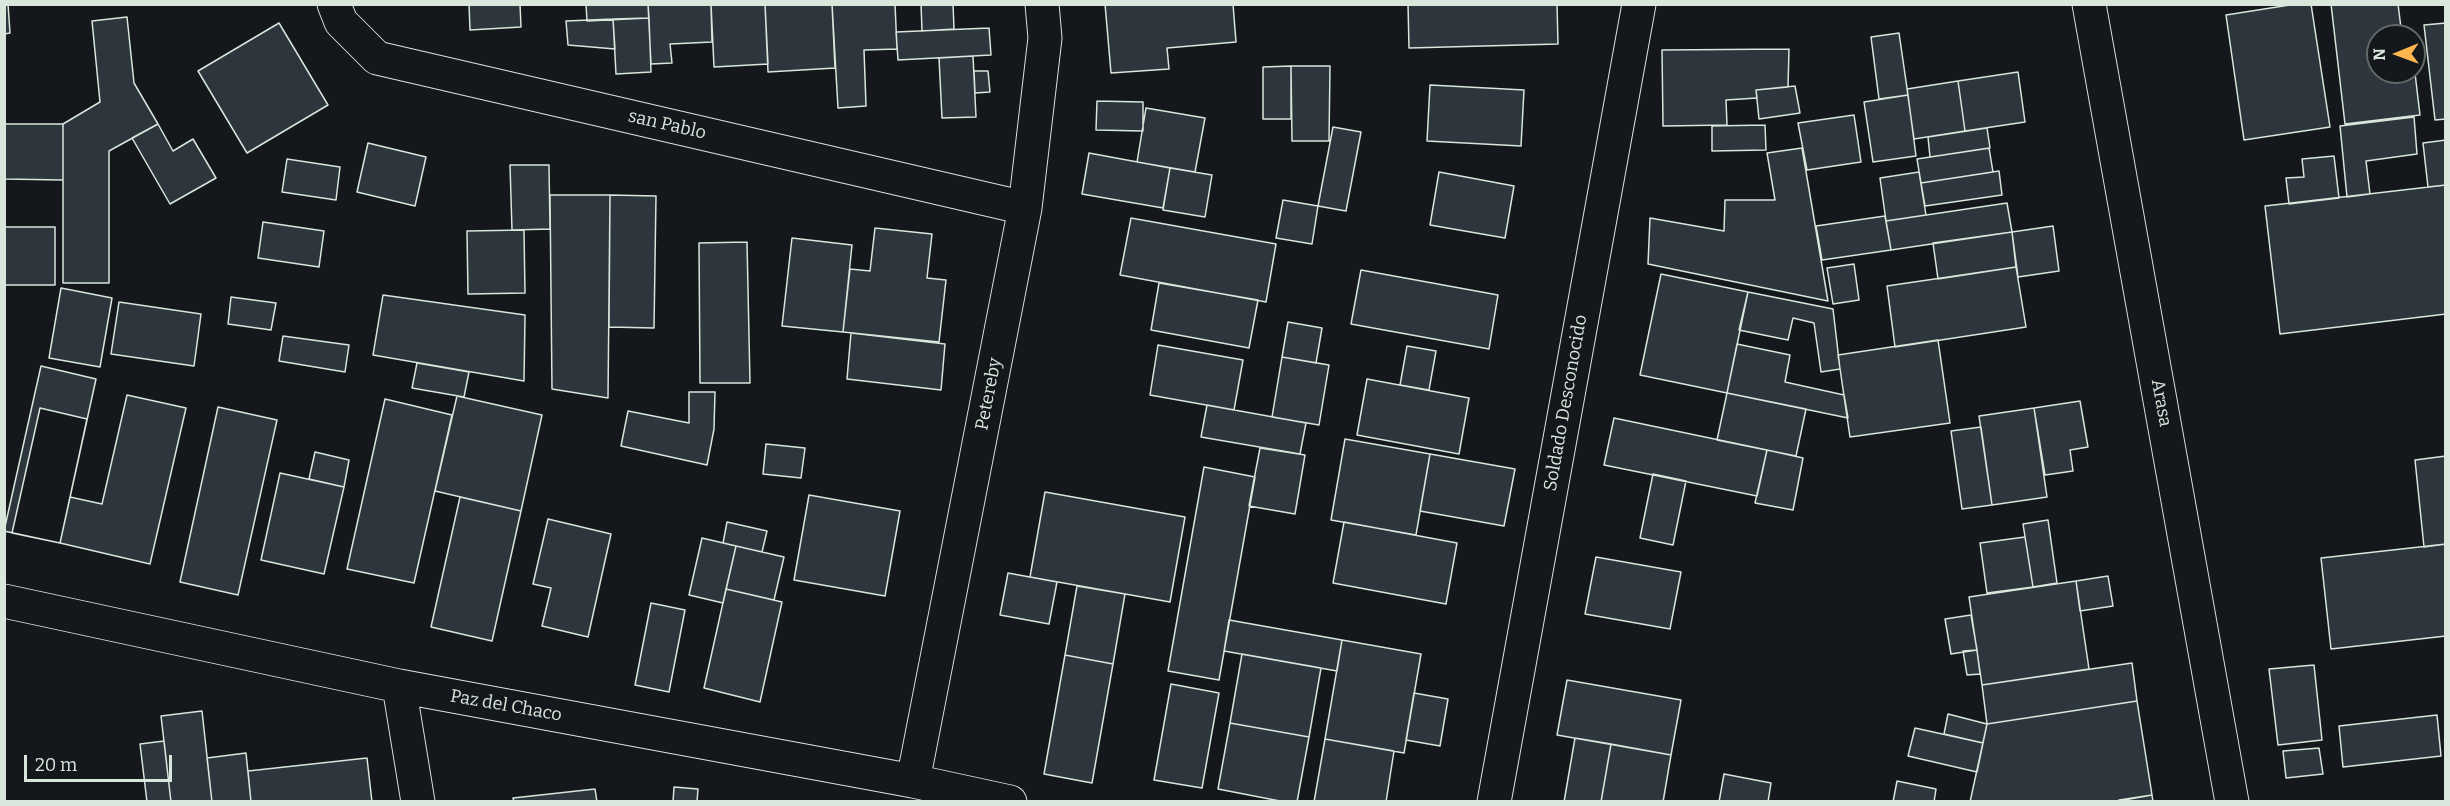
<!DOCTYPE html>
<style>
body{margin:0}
#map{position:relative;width:2450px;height:806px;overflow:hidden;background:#14181c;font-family:Bitter,serif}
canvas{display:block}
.frame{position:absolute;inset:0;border:6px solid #d8e6dc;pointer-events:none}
.north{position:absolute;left:2366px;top:24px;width:60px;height:60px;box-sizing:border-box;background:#14181c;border:2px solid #626a69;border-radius:50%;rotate:269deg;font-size:16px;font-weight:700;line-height:24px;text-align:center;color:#d8e6dc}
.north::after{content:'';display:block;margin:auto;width:21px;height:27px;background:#ffb74d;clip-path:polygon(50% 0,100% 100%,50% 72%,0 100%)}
.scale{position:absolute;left:24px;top:755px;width:148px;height:27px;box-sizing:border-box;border:3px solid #d8e6dc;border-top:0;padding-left:8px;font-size:18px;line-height:21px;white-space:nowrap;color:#d8e6dc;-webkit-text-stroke:4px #14181c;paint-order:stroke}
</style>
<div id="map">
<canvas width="2450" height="806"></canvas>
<div class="frame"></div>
<div class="north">N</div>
<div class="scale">20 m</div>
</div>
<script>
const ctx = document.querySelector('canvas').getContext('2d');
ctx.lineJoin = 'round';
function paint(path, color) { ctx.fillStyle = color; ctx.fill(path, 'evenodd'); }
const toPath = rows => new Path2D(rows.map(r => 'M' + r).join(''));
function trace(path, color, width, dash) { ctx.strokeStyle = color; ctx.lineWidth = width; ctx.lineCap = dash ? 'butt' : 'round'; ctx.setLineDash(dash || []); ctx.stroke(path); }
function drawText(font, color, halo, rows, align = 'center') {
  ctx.font = font + ' Bitter,serif'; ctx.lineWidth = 4.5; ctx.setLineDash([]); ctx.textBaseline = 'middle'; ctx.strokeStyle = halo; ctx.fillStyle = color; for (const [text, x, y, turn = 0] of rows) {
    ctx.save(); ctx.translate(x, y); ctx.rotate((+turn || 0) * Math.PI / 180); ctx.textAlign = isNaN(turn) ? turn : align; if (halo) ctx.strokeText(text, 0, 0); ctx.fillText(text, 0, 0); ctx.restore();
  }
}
const building = toPath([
 [4,4,8,4,10,33,4,34,4,4],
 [469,4,520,4,521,27,470,30,469,4],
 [586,4,648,4,649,18,587,21,586,4],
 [648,4,711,4,712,42,670,44,672,63,651,64,648,4],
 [711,4,765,4,768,64,714,67,711,4],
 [765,4,832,4,835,68,768,72,765,4],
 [832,4,895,4,897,49,864,50,866,106,838,108,832,4],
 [921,4,953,4,954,29,922,31,921,4],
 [1105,4,1233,4,1236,42,1167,48,1169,69,1111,73,1105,4],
 [1408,4,1557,4,1558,44,1409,48,1408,4],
 [2296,4,2311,4,2330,127,2244,140,2226,15,2296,4],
 [2331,4,2398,4,2402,36,2378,36,2378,72,2414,72,2414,65,2420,115,2345,124,2331,4],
 [127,17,134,83,158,124,109,151,109,283,63,283,63,124,100,102,92,21,127,17],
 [649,18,651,72,616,74,613,19,649,18],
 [613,19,615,49,568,45,566,21,613,19],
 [279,23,328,105,247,153,198,71,279,23],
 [2446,23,2446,119,2435,120,2424,25,2446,23],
 [989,28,991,55,898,60,896,32,989,28],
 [1899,33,1908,95,1879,99,1871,37,1899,33],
 [1789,49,1788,87,1756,90,1757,98,1726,100,1727,125,1663,126,1662,50,1789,49],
 [973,56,976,117,942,118,939,58,973,56],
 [1291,66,1291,119,1263,119,1263,67,1291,66],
 [1291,66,1330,66,1329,141,1292,141,1291,66],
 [974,71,988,71,990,92,975,93,974,71],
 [2018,72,2025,122,1965,131,1958,81,2018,72],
 [1958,81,1965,131,1914,139,1907,89,1958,81],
 [1430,85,1524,90,1521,146,1427,141,1430,85],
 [1795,86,1800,113,1759,119,1756,90,1795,86],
 [1908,95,1916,156,1873,162,1864,102,1908,95],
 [1097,101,1143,102,1143,131,1096,130,1097,101],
 [1146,108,1205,118,1195,172,1137,162,1146,108],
 [1854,115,1861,162,1807,170,1798,123,1854,115],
 [2414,117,2417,154,2366,161,2370,194,2347,197,2340,126,2414,117],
 [4,124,63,124,63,180,4,179,4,124],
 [158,124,173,151,193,139,216,178,170,204,132,138,158,124],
 [1765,125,1766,150,1712,151,1712,126,1765,125],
 [1333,127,1361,132,1346,211,1318,206,1333,127],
 [1987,128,1990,148,1930,157,1928,137,1987,128],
 [2446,140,2446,185,2428,187,2423,143,2446,140],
 [368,143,426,157,415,206,357,192,368,143],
 [1802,148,1828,301,1648,264,1650,218,1724,231,1725,200,1775,200,1767,153,1802,148],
 [1989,148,1993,172,1921,183,1917,159,1989,148],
 [1089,153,1170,168,1163,208,1082,194,1089,153],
 [2334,156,2339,198,2289,204,2286,178,2304,177,2302,159,2334,156],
 [287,159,340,167,336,200,282,192,287,159],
 [510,165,549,165,550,229,512,230,510,165],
 [1170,168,1212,175,1205,217,1163,210,1170,168],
 [1999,171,2002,195,1925,206,1921,183,1999,171],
 [1439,172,1514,186,1505,238,1430,225,1439,172],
 [1919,172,1926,215,1886,221,1880,178,1919,172],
 [2446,185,2446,314,2280,334,2265,206,2446,185],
 [550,195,610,195,608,398,552,389,550,195],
 [610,195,656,196,654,328,609,327,610,195],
 [1283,200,1318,206,1312,244,1276,238,1283,200],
 [2007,203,2012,232,1891,250,1886,221,2007,203],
 [1885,216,1891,250,1822,260,1816,226,1885,216],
 [1131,218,1276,244,1266,302,1120,275,1131,218],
 [263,222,324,231,319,267,258,258,263,222],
 [2053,226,2059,271,2018,277,2012,232,2053,226],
 [4,227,55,227,55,285,4,285,4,227],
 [875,228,932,234,927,278,946,280,939,342,843,332,850,269,870,271,875,228],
 [524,230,525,293,468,294,467,231,524,230],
 [2012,232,2016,267,1938,279,1933,243,2012,232],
 [792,238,852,245,843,332,782,326,792,238],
 [747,242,750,383,700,383,699,243,747,242],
 [1854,264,1859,300,1833,304,1827,268,1854,264],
 [2016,267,2026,327,1895,347,1887,286,2016,267],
 [1361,270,1498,295,1489,349,1351,324,1361,270],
 [1661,274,1748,292,1727,393,1640,375,1661,274],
 [1159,283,1258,300,1249,348,1151,330,1159,283],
 [61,288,112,298,100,367,49,358,61,288],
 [1748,292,1833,309,1840,369,1821,372,1814,323,1793,318,1788,340,1739,330,1748,292],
 [383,295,525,315,524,381,373,355,383,295],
 [231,297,276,303,271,330,228,324,231,297],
 [119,302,201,314,194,366,111,354,119,302],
 [1288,322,1322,328,1316,363,1282,357,1288,322],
 [851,333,945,344,941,390,847,379,851,333],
 [283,336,349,345,345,372,279,361,283,336],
 [1938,340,1950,423,1850,437,1838,355,1938,340],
 [1737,344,1790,355,1785,382,1844,395,1848,418,1727,393,1737,344],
 [1158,345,1243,360,1234,410,1150,395,1158,345],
 [1407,346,1436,351,1429,390,1400,385,1407,346],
 [1282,357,1329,365,1319,425,1272,417,1282,357],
 [417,363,469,372,464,397,412,388,417,363],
 [41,366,96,379,60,543,4,531,41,366],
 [1367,379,1469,398,1459,454,1357,435,1367,379],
 [689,392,715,392,714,429,707,465,621,446,628,411,689,423,689,392],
 [1727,393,1806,409,1796,456,1717,440,1727,393],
 [127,395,186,408,150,564,60,543,70,497,102,504,127,395],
 [457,396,542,415,521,511,435,491,457,396],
 [385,399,452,415,414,583,347,569,385,399],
 [2080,401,2088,447,2070,450,2073,471,2045,475,2034,408,2080,401],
 [1207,405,1306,423,1300,454,1201,437,1207,405],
 [218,407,277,420,238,595,180,582,218,407],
 [40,408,87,419,60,543,12,533,40,408],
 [2034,408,2047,497,1992,505,1979,416,2034,408],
 [1614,418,1767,450,1757,496,1604,465,1614,418],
 [1981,427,1992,505,1962,509,1951,431,1981,427],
 [1345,439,1430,454,1416,535,1331,520,1345,439],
 [766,444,805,448,801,478,763,474,766,444],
 [1260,448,1305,455,1295,514,1249,506,1260,448],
 [1767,450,1803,458,1793,510,1755,503,1767,450],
 [315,452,349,460,344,487,309,479,315,452],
 [1430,454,1515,469,1504,526,1420,511,1430,454],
 [2446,456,2446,544,2424,547,2415,460,2446,456],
 [1204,467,1255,477,1219,680,1168,671,1204,467],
 [280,473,344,487,324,574,261,560,280,473],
 [1653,474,1686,481,1673,545,1640,538,1653,474],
 [1045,492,1185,517,1170,602,1030,577,1045,492],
 [809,495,900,511,885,596,794,580,809,495],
 [460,497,521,511,492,641,431,627,460,497],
 [548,519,611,534,588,637,542,626,551,588,533,584,548,519],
 [2048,520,2057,583,2033,587,2023,524,2048,520],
 [727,522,767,531,762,552,723,543,727,522],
 [1344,522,1457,543,1446,604,1333,583,1344,522],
 [2025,537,2033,587,1987,593,1980,543,2025,537],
 [702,538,736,546,723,603,689,595,702,538],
 [2446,544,2446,636,2331,649,2321,558,2446,544],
 [736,546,784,557,774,600,726,589,736,546],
 [1596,557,1681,572,1670,629,1585,614,1596,557],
 [1008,573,1057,582,1049,624,1000,615,1008,573],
 [2108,576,2113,606,2080,611,2076,581,2108,576],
 [2076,581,2089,669,1982,685,1969,597,2076,581],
 [1077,586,1125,594,1113,664,1065,655,1077,586],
 [726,589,782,602,760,702,704,688,726,589],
 [651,603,685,610,669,692,635,685,651,603],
 [1971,615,1977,650,1951,654,1945,619,1971,615],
 [1229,620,1342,640,1337,671,1224,651,1229,620],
 [1342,640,1421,654,1404,753,1325,739,1342,640],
 [1977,650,1980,674,1967,675,1963,651,1977,650],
 [1242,654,1321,668,1309,737,1230,723,1242,654],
 [1065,655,1113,664,1092,783,1044,774,1065,655],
 [2132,663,2137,701,1987,724,1982,685,2132,663],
 [2314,665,2322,740,2278,745,2269,669,2314,665],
 [1567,680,1681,700,1671,755,1557,735,1567,680],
 [1171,684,1219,693,1202,788,1154,780,1171,684],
 [1414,693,1448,699,1440,746,1406,740,1414,693],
 [2137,701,2152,795,2113,802,1970,802,1987,724,2137,701],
 [202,711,212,802,171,802,161,716,202,711],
 [1948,714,1987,724,1983,743,1944,734,1948,714],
 [2437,715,2441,756,2343,767,2339,726,2437,715],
 [1230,723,1309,737,1297,802,1285,802,1218,789,1230,723],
 [1915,728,1983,743,1977,772,1908,756,1915,728],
 [1575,738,1611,744,1601,802,1564,802,1575,738],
 [1325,739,1394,751,1386,802,1314,802,1325,739],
 [164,741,171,802,147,802,140,744,164,741],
 [1611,744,1671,755,1663,802,1601,802,1611,744],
 [2319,748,2323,774,2286,778,2283,751,2319,748],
 [246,753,251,802,212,802,207,758,246,753],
 [367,758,372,802,251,802,248,771,367,758],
 [1724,774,1771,783,1768,802,1719,802,1724,774],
 [1897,781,1936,789,1934,802,1893,802,1897,781],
 [674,787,698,789,697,802,673,802,674,787],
 [595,789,597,802,514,802,513,798,595,789],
 [2152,795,2153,802,2120,802,2119,800,2152,795]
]);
const minor = toPath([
 [334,4,341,22,377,58,1025,208],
 [2089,4,2232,802],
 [4,601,399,686,913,781,1010,802],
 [399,686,418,802],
 [913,781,1025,208,1045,38,1042,4],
 [1494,802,1639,4]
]);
const streetNames = [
 ["san Pablo",667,125,13],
 ["Petereby",989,394,-79],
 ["Soldado Desconocido",1566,403,-80],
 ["Arasa",2161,403,80],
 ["Paz del Chaco",506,706,10]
];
paint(building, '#2c363c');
trace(building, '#d8e6dc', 1.5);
trace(minor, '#d8e6dc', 35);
trace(minor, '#14181c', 33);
drawText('18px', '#d8e6dc', '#14181c', streetNames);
</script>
